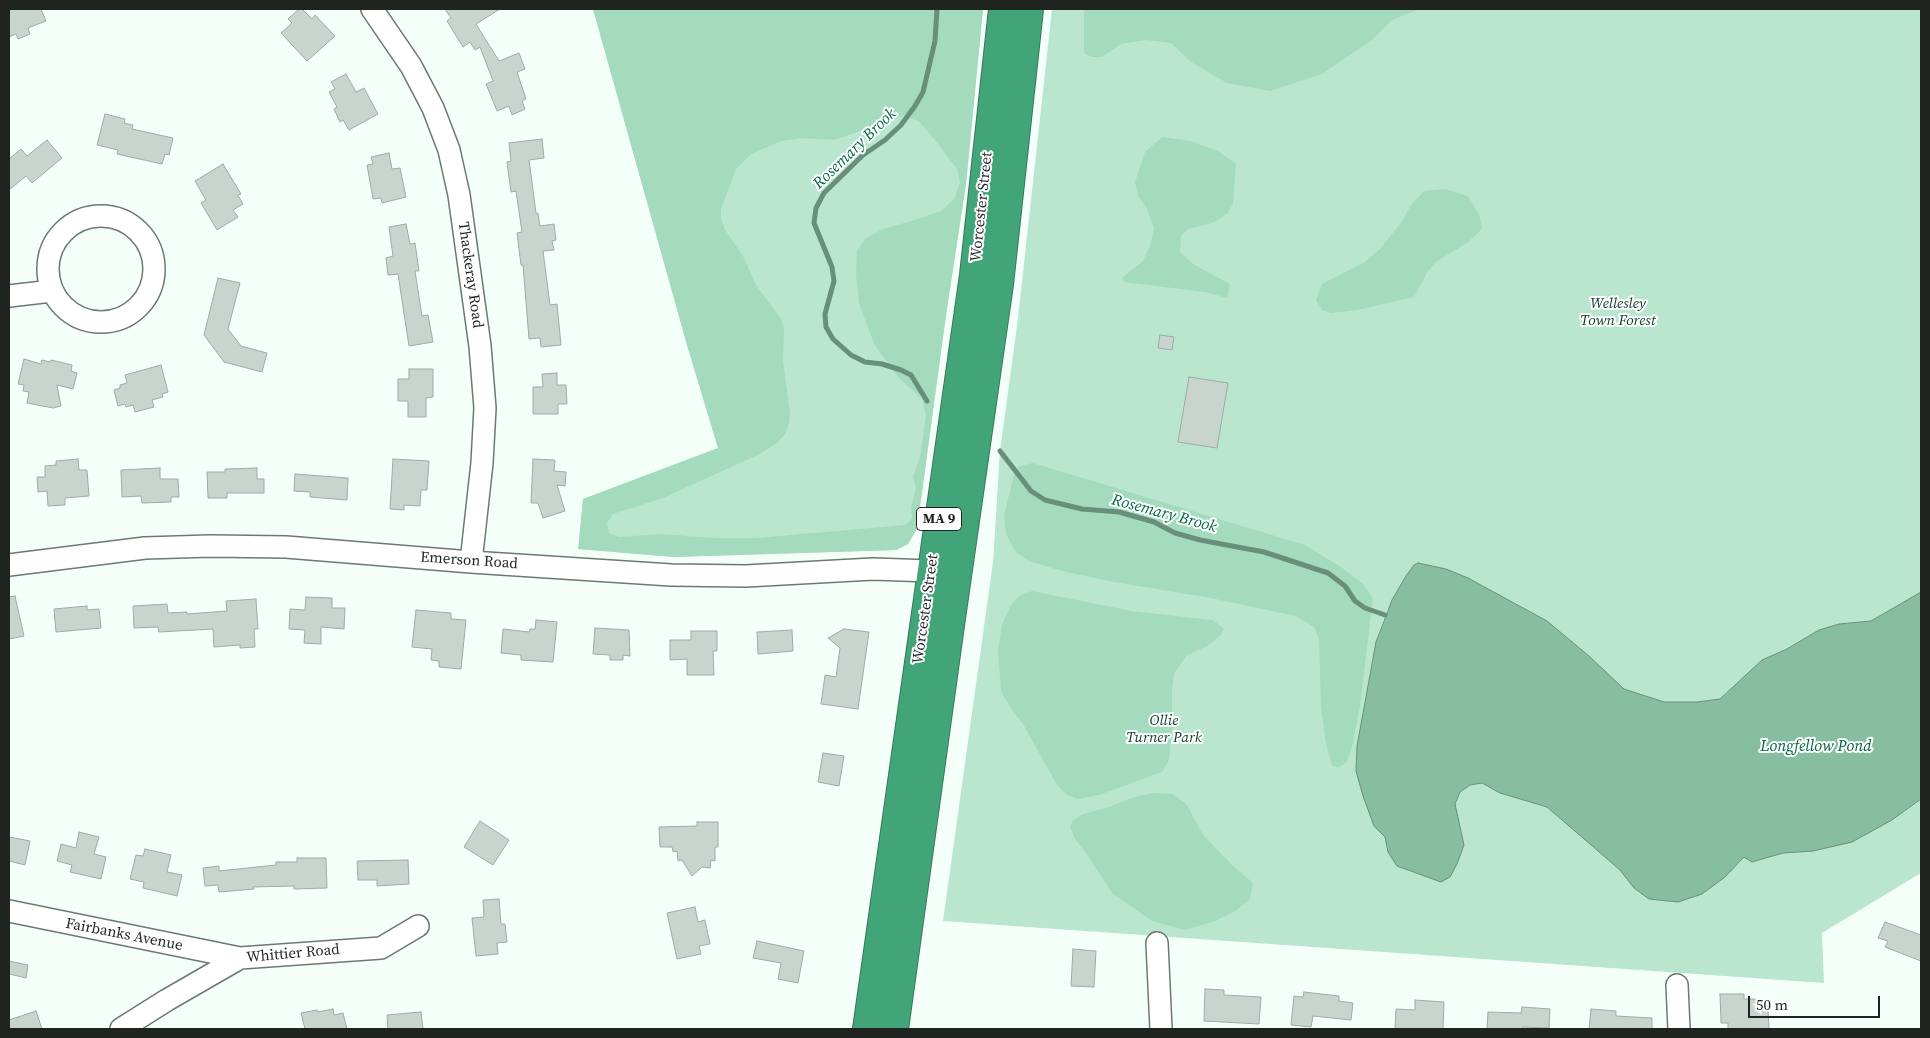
<!DOCTYPE html>
<style>
body{margin:0}
#map{position:relative;width:1930px;height:1038px;overflow:hidden;background:#f4fff9;font-family:"Source Serif 4",serif}
canvas{display:block}
.frame{position:absolute;inset:0;border:10px solid #1f2421;pointer-events:none}
.scale{position:absolute;left:1748px;top:996px;width:132px;height:22px;box-sizing:border-box;border:2px solid #1f2421;border-top:0;padding-left:6px;font-size:15px;line-height:18px;white-space:nowrap;color:#1f2421;-webkit-text-stroke:4px #fff;paint-order:stroke}
</style>
<div id="map">
<canvas width="1930" height="1038"></canvas>
<div class="frame"></div>
<div class="scale">50 m</div>
</div>
<script>
const ctx = document.querySelector('canvas').getContext('2d');
ctx.lineJoin = 'round';
function paint(path, color) { ctx.fillStyle = color; ctx.fill(path, 'evenodd'); }
const toPath = rows => new Path2D(rows.map(r => 'M' + r).join(''));
function trace(path, color, width, dash) { ctx.strokeStyle = color; ctx.lineWidth = width; ctx.lineCap = dash ? 'butt' : 'round'; ctx.setLineDash(dash || []); ctx.stroke(path); }
function drawText(font, color, halo, rows, align = 'center') {
  ctx.font = font + ' "Source Serif 4",serif'; ctx.lineWidth = 4; ctx.setLineDash([]); ctx.textBaseline = 'middle'; ctx.strokeStyle = halo; ctx.fillStyle = color; for (const [text, x, y, turn = 0] of rows) {
    ctx.save(); ctx.translate(x, y); ctx.rotate((+turn || 0) * Math.PI / 180); ctx.textAlign = isNaN(turn) ? turn : align; if (halo) ctx.strokeText(text, 0, 0); ctx.fillText(text, 0, 0); ctx.restore();
  }
}
const green = toPath([
 [593,9,983,9,966,184,946,315,917,529,908,544,896,550,674,557,579,549,583,499,718,448,687,345],
 [1052,9,1921,9,1921,592,1871,621,1839,624,1819,630,1787,649,1762,660,1720,699,1697,702,1664,702,1624,689,1589,656,1547,621,1468,578,1446,569,1417,563,1414,565,1406,576,1385,615,1376,642,1364,706,1374,826,1385,837,1388,852,1397,865,1409,871,1458,823,1455,804,1460,792,1470,785,1482,783,1500,793,1547,807,1620,870,1634,888,1649,899,1678,902,1702,894,1725,877,1744,857,1753,861,1783,853,1813,851,1892,820,1921,799,1921,873,1822,933,1824,983,943,921,993,562,1000,451,1018,318]
]);
const forest = toPath([
 [593,9,983,9,966,184,946,315,917,529,908,544,896,550,674,557,578,549,583,499,718,448,687,345],
 [904,116,919,121,938,144,957,169,960,183,954,199,941,211,915,220,883,229,866,238,857,251,856,275,859,304,875,346,898,377,922,399,926,415,920,457,913,477,916,488,911,507,912,518,905,525,894,526,756,538,714,538,661,534,619,537,609,533,607,523,613,514,663,498,760,454,778,442,785,434,789,424,790,414,783,361,784,329,781,319,756,285,743,256,725,230,721,219,721,209,736,169,751,154,781,141,802,138,834,140],
 [1084,9,1419,9,1392,20,1372,40,1322,74,1270,91,1227,83,1191,62,1171,43,1146,40,1121,44,1102,57,1092,57,1084,53],
 [1162,137,1191,141,1218,151,1236,164,1233,204,1227,214,1212,223,1188,229,1181,236,1180,252,1193,264,1230,284,1227,298,1205,292,1124,282,1122,278,1143,261,1150,246,1154,228,1146,207,1138,196,1135,182,1145,152],
 [1445,189,1468,196,1479,214,1482,229,1467,243,1437,261,1428,271,1414,297,1357,310,1331,313,1322,310,1316,300,1322,284,1365,262,1380,249,1400,224,1411,205,1424,191],
 [1033,463,1305,545,1341,567,1363,584,1373,598,1360,706,1351,751,1346,763,1338,768,1332,765,1326,744,1321,707,1319,639,1314,627,1296,616,1210,598,1108,581,1062,571,1029,561,1016,552,1006,534,1004,515,1015,471,1020,466],
 [1032,591,1132,611,1213,620,1224,629,1221,635,1207,646,1186,656,1174,674,1172,691,1172,731,1169,760,1162,772,1099,795,1077,799,1067,795,1057,785,1023,724,1010,707,1001,691,998,651,1002,624,1011,605,1019,596],
 [1154,793,1173,794,1187,805,1203,835,1232,865,1253,883,1250,899,1235,911,1215,921,1185,930,1152,921,1112,893,1086,853,1075,839,1070,827,1073,820,1083,814,1109,807,1134,797]
]);
const water = toPath([
 [1418,563,1446,569,1468,578,1547,621,1589,656,1624,689,1664,702,1697,702,1720,699,1762,660,1787,649,1819,630,1839,624,1871,621,1921,592,1921,799,1892,820,1852,842,1813,851,1783,853,1752,862,1744,857,1725,877,1702,894,1678,902,1649,899,1634,888,1620,870,1547,807,1500,793,1482,783,1470,785,1460,792,1455,804,1464,845,1457,864,1450,877,1441,882,1397,866,1388,852,1385,837,1374,826,1363,796,1356,771,1357,746,1376,642,1392,600,1406,576,1414,565,1418,563]
]);
const stream = toPath([
 [927,401,911,375,901,370,882,364,865,362,851,355,833,339,826,327,825,314,834,281,832,267,814,223,816,208,824,193,863,155,885,140,901,125,915,106,923,92,935,41,937,9],
 [1000,451,1031,491,1045,500,1082,509,1119,512,1154,522,1175,533,1200,540,1264,552,1328,573,1345,586,1355,601,1365,608,1385,615]
]);
const building = toPath([
 [9,9,41,9,46,21,28,28,30,34,18,39,16,34,9,37,9,9],
 [299,9,302,9,312,19,315,15,335,36,307,61,281,33,292,23,288,19,299,9],
 [445,9,500,9,476,24,499,61,519,53,525,69,517,72,526,99,522,101,525,109,512,115,509,106,497,111,486,84,493,81,480,47,475,50,470,42,463,47,447,21,451,18,445,9],
 [346,74,356,92,364,88,378,114,349,130,343,120,340,122,334,109,337,107,329,92,335,89,331,82,346,74],
 [105,114,125,119,124,123,133,125,132,129,173,138,169,155,165,154,162,164,117,154,118,150,97,145,105,114],
 [542,139,544,158,529,160,536,213,538,213,540,226,554,224,556,240,552,241,554,250,543,251,550,305,557,304,561,345,541,347,540,338,529,339,523,265,521,265,517,233,522,232,516,191,511,192,507,162,511,161,509,143,542,139],
 [47,140,62,158,32,183,26,176,9,190,9,159,21,149,27,156,47,140],
 [389,153,392,169,400,168,406,197,382,203,381,198,373,199,367,165,373,164,371,157,389,153],
 [223,164,241,194,238,195,243,204,233,210,238,217,217,230,201,203,206,200,195,181,223,164],
 [406,224,410,244,415,243,419,271,415,271,422,316,428,315,433,342,409,346,398,274,388,275,386,258,393,256,389,227,406,224],
 [218,278,240,283,228,329,241,346,267,353,262,372,224,362,204,335,218,278],
 [1160,335,1174,337,1172,350,1158,348,1160,335],
 [24,359,41,364,42,360,50,362,51,360,72,365,71,371,77,373,73,389,57,385,61,406,53,408,27,403,29,392,23,391,24,385,18,384,24,359],
 [161,365,168,392,162,394,163,397,152,400,154,407,135,412,133,405,126,407,125,404,118,406,114,390,120,388,120,385,127,383,125,375,161,365],
 [409,369,433,369,433,397,426,398,426,417,408,417,408,401,398,401,398,379,409,379,409,369],
 [557,373,557,385,566,385,567,404,558,404,558,414,533,414,533,387,543,387,542,374,557,373],
 [1189,377,1228,383,1217,448,1178,442,1189,377],
 [78,459,79,470,87,470,89,496,65,498,65,505,48,506,47,491,38,492,37,477,45,477,45,466,56,465,56,461,78,459],
 [393,459,429,461,427,490,421,490,420,506,404,505,404,510,390,509,393,459],
 [533,459,555,460,554,471,566,472,565,486,557,485,565,511,543,518,538,503,531,503,533,459],
 [160,468,160,479,178,479,179,497,171,497,171,502,142,503,141,496,122,497,121,470,160,468],
 [257,468,257,479,264,479,264,493,227,493,227,498,208,498,207,472,225,472,225,469,257,468],
 [295,474,348,478,347,500,310,497,310,492,294,491,295,474],
 [15,596,24,636,9,639,9,597,15,596],
 [306,597,332,598,332,608,345,608,344,629,321,627,321,644,304,643,305,630,289,629,290,609,305,610,306,597],
 [256,599,258,629,254,629,255,647,240,648,240,645,214,647,213,629,159,632,158,627,134,628,133,606,167,604,168,613,187,612,187,614,227,611,226,601,256,599],
 [87,606,87,610,99,609,101,628,56,632,54,609,87,606],
 [416,610,451,613,451,619,466,620,461,669,439,667,439,661,431,660,432,649,412,647,416,610],
 [536,620,557,622,553,662,521,660,521,655,501,653,503,629,529,632,530,629,535,629,536,620],
 [595,628,629,630,630,656,623,655,623,660,610,660,610,655,593,654,595,628],
 [844,629,869,632,858,709,821,704,825,675,836,677,840,648,828,638,844,629],
 [792,630,793,651,758,654,757,632,792,630],
 [691,631,717,631,717,651,713,651,714,675,687,675,687,659,670,660,670,640,691,640,691,631],
 [823,753,844,756,839,786,818,782,823,753],
 [480,821,509,840,493,865,464,847,480,821],
 [697,822,718,822,718,847,715,847,715,861,711,860,710,868,702,867,692,876,682,860,678,861,677,851,673,852,672,847,660,847,659,827,697,826,697,822],
 [79,832,99,837,94,854,106,857,101,879,70,872,72,865,57,861,61,844,76,848,79,832],
 [9,837,30,841,25,865,9,861,9,837],
 [145,849,171,855,167,872,182,875,177,896,143,888,144,882,130,879,136,855,143,856,145,849],
 [297,858,326,858,327,888,294,889,294,886,253,887,254,889,219,892,218,885,205,886,203,868,219,866,219,871,276,865,276,862,297,862,297,858],
 [408,860,409,884,377,886,377,880,358,880,357,861,408,860],
 [499,899,501,924,505,924,507,942,497,943,498,954,476,956,472,918,484,917,483,900,499,899],
 [695,907,698,922,705,920,710,944,699,946,701,954,677,959,667,913,695,907],
 [1885,922,1921,935,1921,961,1885,947,1888,941,1878,938,1885,922],
 [757,941,804,951,798,983,778,979,781,963,753,958,757,941],
 [1073,949,1096,951,1094,987,1071,986,1073,949],
 [9,961,28,965,26,978,9,974,9,961],
 [1205,989,1224,990,1224,995,1261,997,1259,1024,1204,1021,1205,989],
 [1304,992,1339,996,1339,1001,1353,1003,1351,1020,1313,1016,1311,1027,1291,1025,1294,996,1303,997,1304,992],
 [1720,994,1744,994,1744,999,1762,999,1762,1009,1768,1009,1769,1029,1728,1029,1728,1023,1721,1023,1720,994],
 [1415,1000,1444,1002,1443,1029,1395,1029,1396,1009,1415,1010,1415,1000],
 [1522,1007,1550,1009,1549,1028,1522,1027,1522,1029,1487,1029,1488,1012,1521,1013,1522,1007],
 [333,1009,334,1015,343,1013,347,1029,305,1029,301,1013,317,1010,318,1012,333,1009],
 [1591,1009,1616,1011,1616,1016,1652,1018,1652,1029,1589,1029,1591,1009],
 [36,1011,42,1029,9,1029,9,1020,36,1011],
 [421,1012,423,1029,388,1029,387,1015,421,1012]
]);
const street = toPath([
 [372,9,411,66,433,108,449,150,459,195,480,346,485,408,482,463,471,562],
 '48 269a53 53 0 1 1 106 0a53 53 0 1 1-106 0Z',
 [9,296,52,291],
 [9,565,145,548,210,546,286,547,471,562,671,575,746,576,873,569,931,571],
 [9,911,240,958],
 [1157,943,1161,1029],
 [1677,985,1679,1029],
 [121,1029,167,1000,240,958,381,948,418,926]
]);
const highway = toPath([
 [867,1029,974,275,1003,9],
 [894,1029,951,618,999,284,1029,9]
]);
const shields = [
 [939,519,45]
];
const shieldNames = [
 ["MA 9",939,519]
];
const streetNames = [
 ["Worcester Street",982,207,-84],
 ["Thackeray Road",470,275,82],
 ["Emerson Road",469,561,4],
 ["Worcester Street",926,609,-82],
 ["Fairbanks Avenue",124,935,11],
 ["Whittier Road",293,954,-5]
];
const parkNames = [
 ["Wellesley",1618,304],
 ["Town Forest",1618,321],
 ["Ollie",1164,721],
 ["Turner Park",1164,738]
];
const waterNames = [
 ["Rosemary Brook",855,149,-44],
 ["Rosemary Brook",1164,514,15],
 ["Longfellow Pond",1816,747]
];
paint(green, '#bae6cf');
paint(forest, '#a4dbbe');
paint(water, '#87bda1');
trace(water, '#688f7b', 1);
trace(stream, '#688f7b', 5);
paint(building, '#c7d5cd');
trace(building, '#9eaca4', 1);
trace(street, '#6c7972', 24);
trace(highway, '#36785b', 30);
trace(street, '#fff', 21);
trace(highway, '#42a57a', 28);
for (const [x, y, w] of shields) { const box = new Path2D(); box.roundRect(x - w / 2, y - 11.5, w, 23, 4); ctx.fillStyle = '#fff'; ctx.fill(box); trace(box, '#1f2421', 1); }
drawText('bold 14px', '#1f2421', null, shieldNames);
drawText('15px', '#1f2421', '#fff', streetNames);
drawText('italic 15px', '#13402d', '#fff', parkNames);
drawText('italic 16px', '#064', '#fff', waterNames);
</script>
